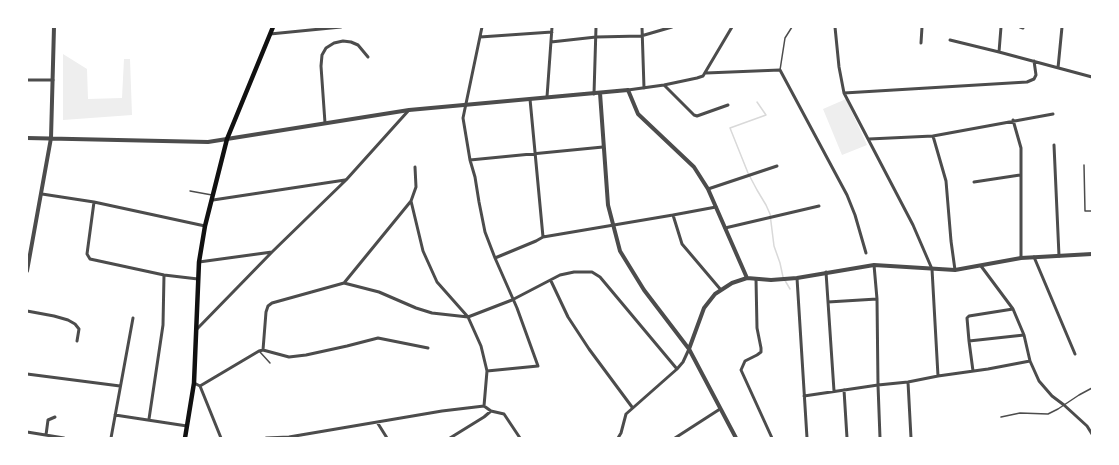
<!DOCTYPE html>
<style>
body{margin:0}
#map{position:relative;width:1119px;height:465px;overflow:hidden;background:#fff;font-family:"Asap Condensed",sans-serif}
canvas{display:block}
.frame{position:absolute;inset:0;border:28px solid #fff;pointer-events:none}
</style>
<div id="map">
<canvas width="1119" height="465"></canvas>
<div class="frame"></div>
</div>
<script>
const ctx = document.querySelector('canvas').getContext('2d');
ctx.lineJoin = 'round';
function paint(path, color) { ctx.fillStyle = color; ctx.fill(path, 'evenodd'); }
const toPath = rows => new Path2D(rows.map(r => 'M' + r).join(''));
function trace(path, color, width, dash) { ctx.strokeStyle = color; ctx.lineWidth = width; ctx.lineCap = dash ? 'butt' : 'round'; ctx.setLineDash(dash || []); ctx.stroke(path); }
const green = toPath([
 [63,54,87,69,88,99,122,98,124,59,130,59,132,115,63,120],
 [846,99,867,145,842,155,823,109]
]);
const stream = toPath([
 [757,102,766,115,730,128,748,173,757,190,766,205,770,214,774,246,780,263,783,277,790,289]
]);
const service = toPath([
 [780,70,785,38,792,27],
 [1084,165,1085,211,1092,211],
 [190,191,212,195],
 [260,352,270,363],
 [1001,417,1020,413,1048,414,1058,409,1079,395,1092,388]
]);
const minor = toPath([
 [482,27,463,118,470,160,475,177,479,202,485,232,495,258,517,308,538,366,487,371],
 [642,27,644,88],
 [835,27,839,67,844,93,913,225,932,269,938,376],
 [1020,27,1023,28],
 [270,34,341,27],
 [480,37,552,32],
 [950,40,999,52,1092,77],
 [551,42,596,37,641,36,672,27],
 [921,43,922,27],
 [999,52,1001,27],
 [1058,68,1062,27],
 [706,73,780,70,847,195,855,215,866,253],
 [27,80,53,80],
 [664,85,694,115,697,116,728,105],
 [628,90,664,85,697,78,703,76,732,27],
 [844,93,1027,82,1034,79,1036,75,1034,61],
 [594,94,596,27],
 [547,97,552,27],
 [530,99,543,237],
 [1013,120,1021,148,1021,258],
 [325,123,321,66,322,55,326,48,334,43,343,41,351,42,358,45,368,57],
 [933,136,946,181,951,241,955,270],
 [869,139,933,136,1053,114],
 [1054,145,1059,256],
 [470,160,603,147],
 [974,182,1020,175],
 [708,189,777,166],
 [42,194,94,202,205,226],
 [213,200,345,180],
 [411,201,423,251,437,282,468,317,481,346,487,371,484,406],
 [94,202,87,254,90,259,164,275,198,279],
 [673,215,682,244,721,290],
 [725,228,819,206],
 [1034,257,1075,354],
 [495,258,536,241,543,237,673,215,716,207],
 [199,262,272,252],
 [874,265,877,299,878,385,880,438],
 [981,266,1013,309,1024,335,1030,361,1039,381,1052,396,1064,405,1087,426,1092,434],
 [826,272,834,391],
 [797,278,807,438],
 [756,279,757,328,761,348,761,352,757,355,745,361,741,370,772,438],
 [551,281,568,317,589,349,632,407],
 [344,283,379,292,416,308,432,313,468,317,512,300,560,275,574,272,592,272,600,277,677,369],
 [828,302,877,299],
 [27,311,54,316,68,320,75,324,79,329,77,341],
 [196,330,272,252,346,180,409,110],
 [969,341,967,318,969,316,1013,309],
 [263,350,289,357,306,355,347,346,378,338,428,348],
 [973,371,969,341,1024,335],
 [27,374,120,386],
 [908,382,911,438],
 [194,383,200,386,259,351,263,350,266,312,268,306,272,303,344,283,411,201,416,187,415,167],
 [200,386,221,438],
 [844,390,847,438],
 [804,396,878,385,908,382,938,376,988,369,1030,361],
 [484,406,491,411,504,414,520,438],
 [115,415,187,426],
 [149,419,163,325,164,275],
 [377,422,387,438],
 [27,432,64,438],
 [46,435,48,420,55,417],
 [111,438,133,318],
 [266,438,289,437,442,411,484,406],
 [450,438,484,417,491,411],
 [618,438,621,433,626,414,677,369,683,362,689,349],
 [675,438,720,409]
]);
const tertiary = toPath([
 [600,93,608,205,620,251,644,290,689,349,736,438],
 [27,138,208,142,409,110,628,90,638,114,694,167,708,189,747,278],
 [27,271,51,138,54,27],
 [689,349,704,308,715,294,732,283,747,278,771,280,797,278,874,265,955,270,1021,258,1092,254]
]);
const secondary = toPath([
 [185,438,194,383,199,262,205,226,227,139,273,27]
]);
paint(green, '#eee');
trace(stream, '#d9d9d9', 1.5);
trace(service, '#4c4c4c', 1.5);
trace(minor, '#4c4c4c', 3);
trace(tertiary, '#4c4c4c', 4);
trace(secondary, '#111', 4.5);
</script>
